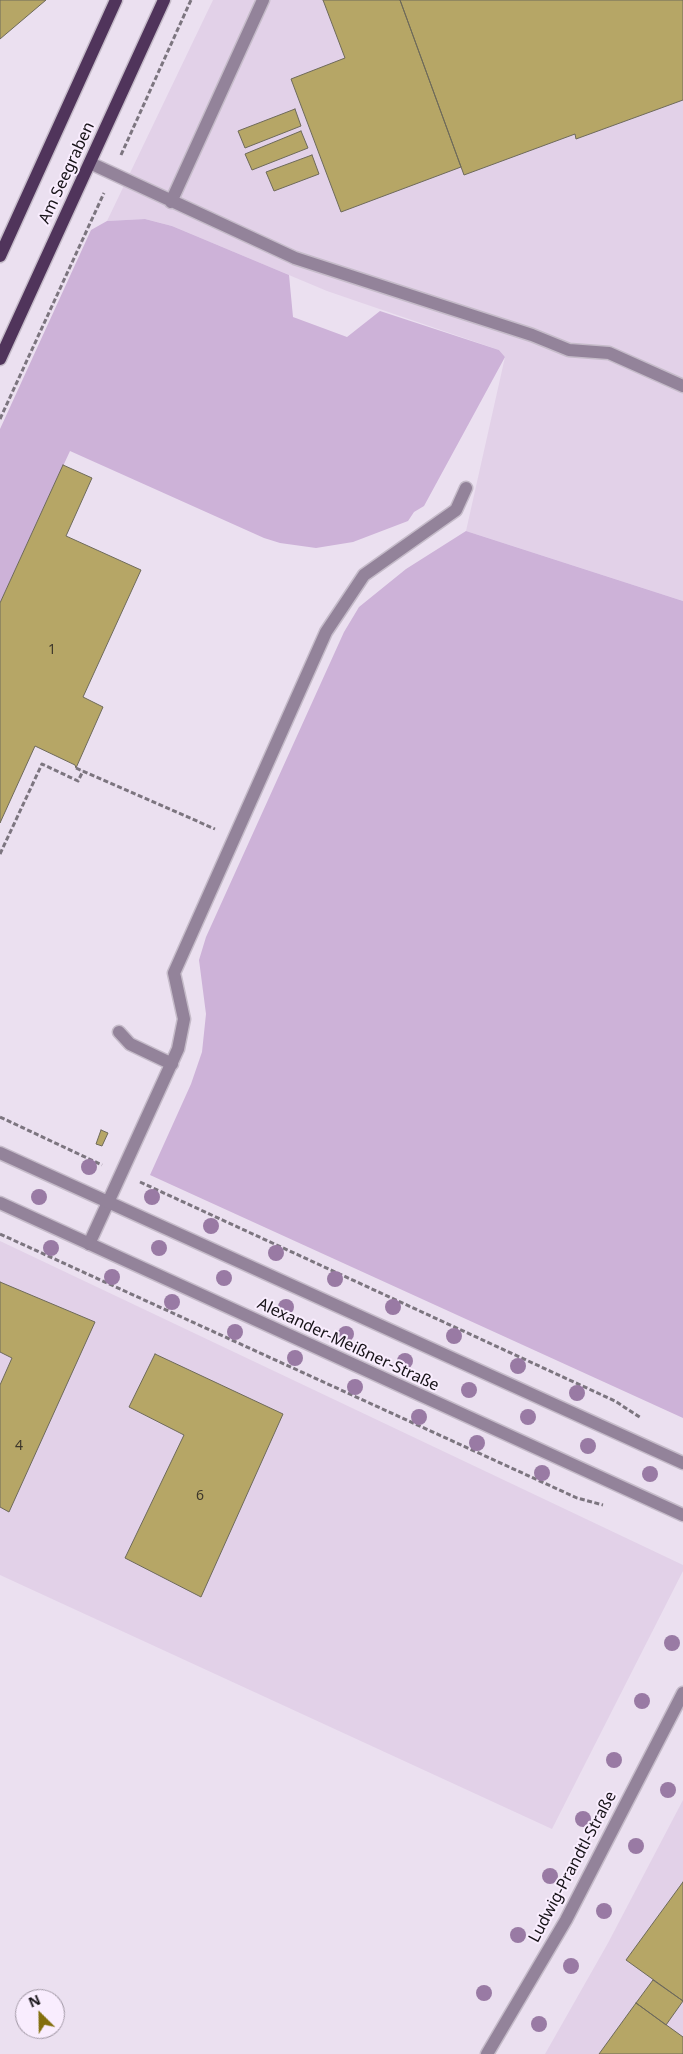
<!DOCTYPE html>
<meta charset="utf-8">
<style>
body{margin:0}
#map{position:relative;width:683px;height:2054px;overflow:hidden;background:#ebe0f0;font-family:"Noto Sans",sans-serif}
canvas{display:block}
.north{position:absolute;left:15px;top:1989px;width:50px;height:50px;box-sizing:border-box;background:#f9edfe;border:1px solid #9e95a2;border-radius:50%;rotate:337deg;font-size:14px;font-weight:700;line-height:20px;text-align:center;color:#161217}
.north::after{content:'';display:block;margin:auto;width:18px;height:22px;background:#836f0d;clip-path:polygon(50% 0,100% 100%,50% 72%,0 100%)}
</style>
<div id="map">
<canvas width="683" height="2054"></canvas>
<div class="north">N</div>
</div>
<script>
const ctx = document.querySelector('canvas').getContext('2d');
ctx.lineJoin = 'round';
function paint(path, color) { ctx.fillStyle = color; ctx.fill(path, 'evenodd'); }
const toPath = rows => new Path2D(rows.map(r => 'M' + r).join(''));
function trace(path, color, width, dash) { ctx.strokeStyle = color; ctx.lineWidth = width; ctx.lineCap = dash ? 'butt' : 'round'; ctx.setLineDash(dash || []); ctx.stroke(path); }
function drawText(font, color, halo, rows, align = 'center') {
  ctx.font = font + ' "Noto Sans",sans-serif'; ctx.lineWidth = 4; ctx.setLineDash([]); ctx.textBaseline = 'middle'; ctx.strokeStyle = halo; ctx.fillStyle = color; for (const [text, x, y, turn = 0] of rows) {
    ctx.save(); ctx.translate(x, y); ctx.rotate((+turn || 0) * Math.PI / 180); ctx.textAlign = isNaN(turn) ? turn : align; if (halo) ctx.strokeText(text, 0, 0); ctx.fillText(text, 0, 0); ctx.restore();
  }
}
const built = toPath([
 [213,0,683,0,683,601,466,531,505,357,499,350,327,291,172,226,145,219,107,221],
 [0,1241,683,1565,683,1571,552,1829,0,1575],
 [683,1800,683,2054,545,2054,608,1943]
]);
const green = toPath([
 [145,219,172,226,289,275,293,317,347,337,380,311,499,350,505,357,424,506,414,512,408,521,353,542,316,548,280,543,264,538,70,451,0,603,0,429,91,230,107,221],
 [466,531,683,601,683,1418,150,1175,191,1084,202,1052,206,1014,199,960,206,937,344,632,359,607,406,569]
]);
const building = toPath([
 [0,0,46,0,0,39,0,0],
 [323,0,400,0,461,167,341,212,291,79,345,58,323,0],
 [400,0,683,0,683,100,576,139,575,134,464,175,400,0],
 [295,109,301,126,245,148,238,131,295,109],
 [301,131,308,148,252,170,245,154,301,131],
 [312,155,319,174,274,191,266,172,312,155],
 [63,465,92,478,66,536,141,570,83,697,103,707,76,768,75,765,35,746,0,823,0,603,63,465],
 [101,1130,108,1133,102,1146,96,1144,101,1130],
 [0,1282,95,1322,9,1512,0,1507,0,1385,12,1358,0,1352,0,1282],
 [155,1354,283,1414,201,1597,125,1558,184,1435,129,1407,155,1354],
 [683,1882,683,2001,626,1960,683,1882],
 [653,1980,683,2001,666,2025,636,2003,653,1980],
 [636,2003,683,2037,683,2054,599,2054,636,2003]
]);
const path = toPath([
 [121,155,191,0],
 [0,419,104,193],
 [76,768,215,829],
 [0,854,42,764,78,781,83,771],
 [0,1117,102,1165],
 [140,1182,615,1401,641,1418],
 [0,1234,577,1498,603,1505]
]);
const service = toPath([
 [90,163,295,258,532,335,569,350,609,353,683,386],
 [171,202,263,0],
 [119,1032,130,1044,172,1064],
 [89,1244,178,1049,184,1019,174,973,326,632,364,575,456,510,466,488]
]);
const minor = toPath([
 [0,1153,683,1463],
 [0,1203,683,1515],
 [487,2054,566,1920,683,1693]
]);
const primary = toPath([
 [0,256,116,0],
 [0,359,164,0]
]);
const trees = [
 [89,1167],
 [39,1197],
 [152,1197],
 [211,1226],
 [51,1248],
 [159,1248],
 [276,1253],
 [112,1277],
 [224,1278],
 [335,1279],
 [172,1302],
 [286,1307],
 [393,1307],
 [235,1332],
 [346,1334],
 [454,1336],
 [295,1358],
 [405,1361],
 [518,1366],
 [355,1387],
 [469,1390],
 [577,1393],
 [419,1417],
 [528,1417],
 [477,1443],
 [588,1446],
 [542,1473],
 [650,1474],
 [672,1643],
 [642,1701],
 [614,1760],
 [668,1790],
 [583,1819],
 [636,1846],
 [550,1876],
 [604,1911],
 [518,1935],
 [571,1966],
 [484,1993],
 [539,2024]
];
const numberNames = [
 ["1",52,650],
 ["4",19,1446],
 ["6",200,1496]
];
const streetNames = [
 ["Am Seegraben",67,173,-65],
 ["Alexander-Meißner-Straße",348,1345,25],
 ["Ludwig-Prandtl-Straße",573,1867,-62]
];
paint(built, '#e2d1e8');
paint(green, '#cdb2d8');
paint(building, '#b6a666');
trace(building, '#6e6a5a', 1);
trace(service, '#c5bbc9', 15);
trace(minor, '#c5bbc9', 15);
trace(primary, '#c5bbc9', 15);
trace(path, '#7c757f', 3, [5, 2.5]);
trace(service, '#93839a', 12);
trace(minor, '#93839a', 12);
trace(primary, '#50345b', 12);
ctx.fillStyle = '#997aa4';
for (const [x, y] of trees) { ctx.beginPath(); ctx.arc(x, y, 8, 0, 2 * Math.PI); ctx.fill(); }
drawText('14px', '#3e372b', null, numberNames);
drawText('16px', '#161217', '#f9edfe', streetNames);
</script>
